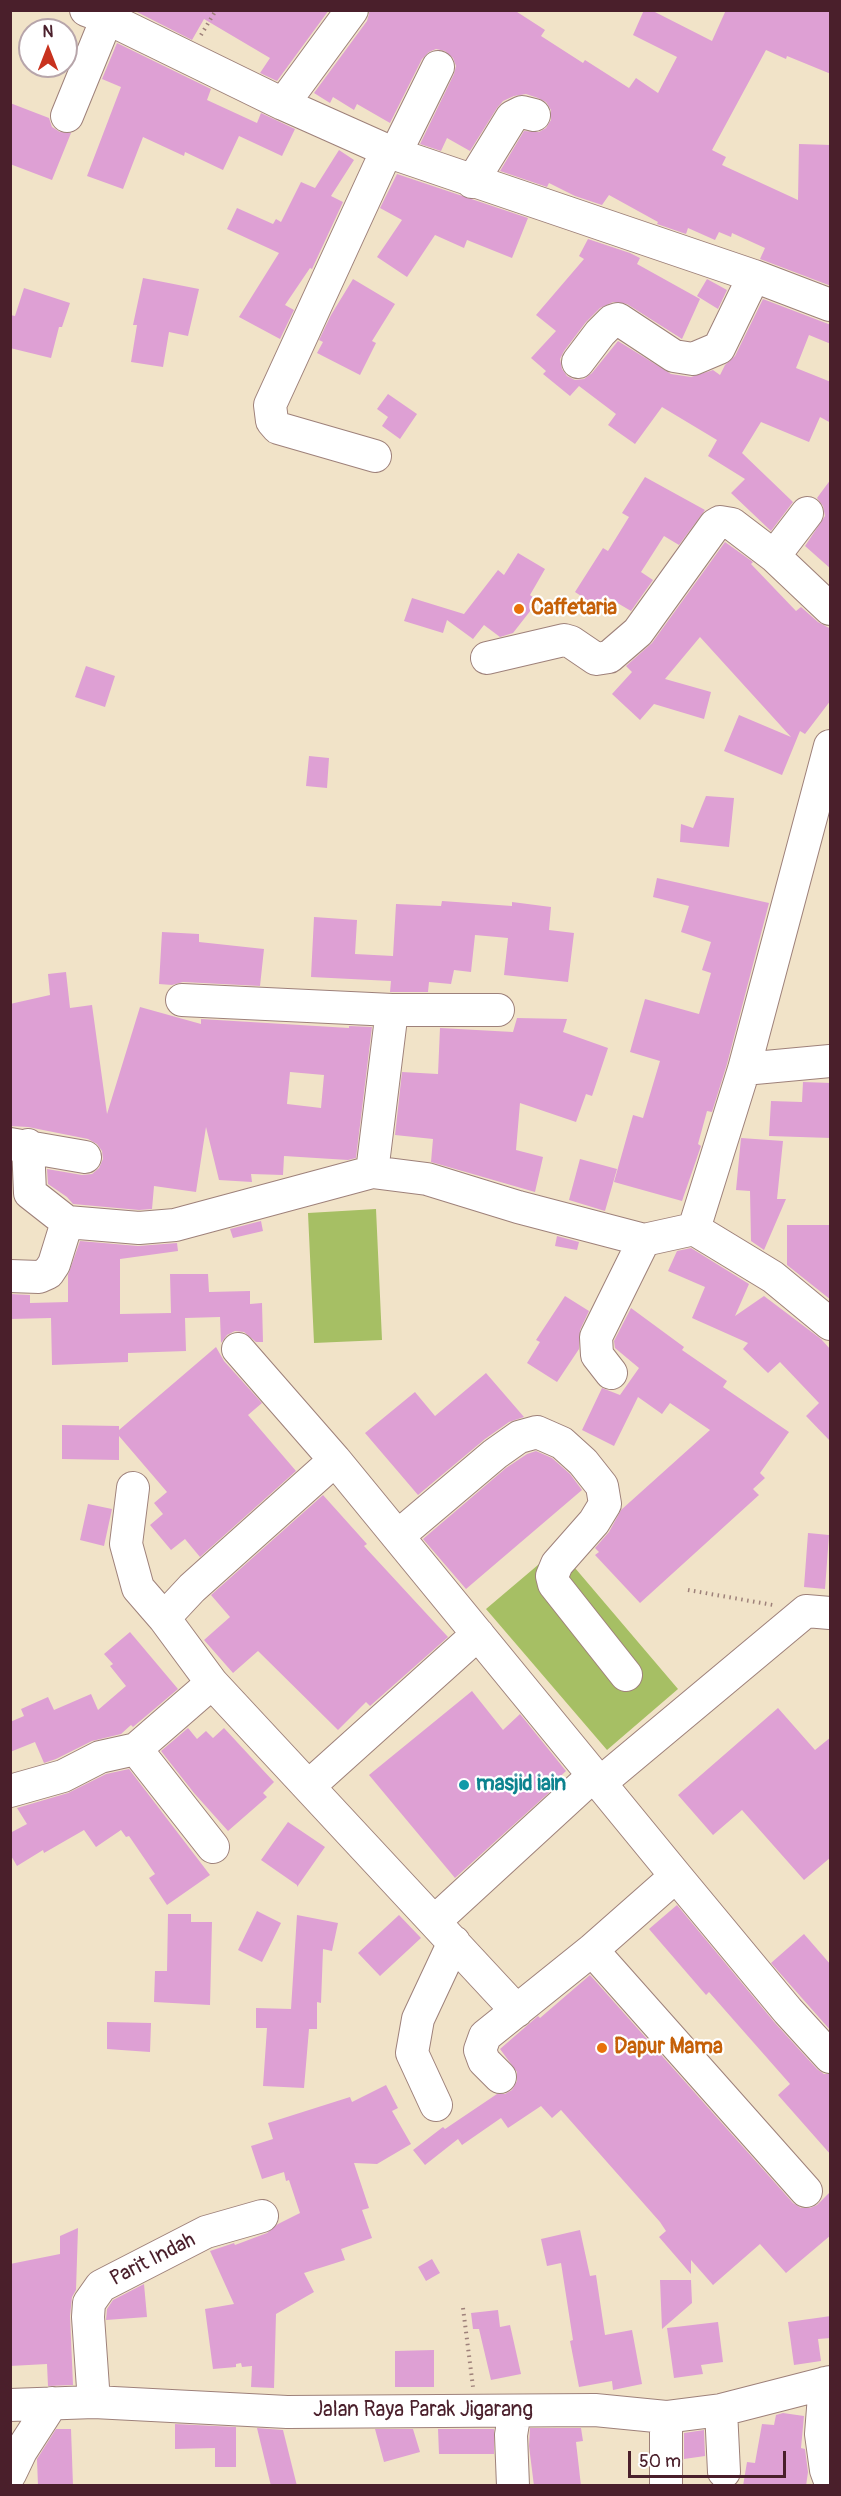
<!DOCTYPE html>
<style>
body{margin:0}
#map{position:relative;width:841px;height:2496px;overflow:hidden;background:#f1e3c8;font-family:Pangolin,sans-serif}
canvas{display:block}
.frame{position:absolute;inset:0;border:12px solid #4a1f2b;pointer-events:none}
.north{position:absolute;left:18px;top:18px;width:60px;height:60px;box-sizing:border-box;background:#fff;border:2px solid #b7a5aa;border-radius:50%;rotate:0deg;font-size:16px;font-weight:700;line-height:24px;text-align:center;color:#4a1f2b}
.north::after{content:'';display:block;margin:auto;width:21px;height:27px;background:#c8321e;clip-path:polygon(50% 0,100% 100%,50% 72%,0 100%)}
.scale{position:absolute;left:628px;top:2451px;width:158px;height:27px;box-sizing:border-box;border:3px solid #4a1f2b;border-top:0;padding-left:8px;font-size:18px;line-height:21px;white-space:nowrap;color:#4a1f2b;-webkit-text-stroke:4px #fff;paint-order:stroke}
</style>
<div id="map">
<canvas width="841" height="2496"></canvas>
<div class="frame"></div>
<div class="north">N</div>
<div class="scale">50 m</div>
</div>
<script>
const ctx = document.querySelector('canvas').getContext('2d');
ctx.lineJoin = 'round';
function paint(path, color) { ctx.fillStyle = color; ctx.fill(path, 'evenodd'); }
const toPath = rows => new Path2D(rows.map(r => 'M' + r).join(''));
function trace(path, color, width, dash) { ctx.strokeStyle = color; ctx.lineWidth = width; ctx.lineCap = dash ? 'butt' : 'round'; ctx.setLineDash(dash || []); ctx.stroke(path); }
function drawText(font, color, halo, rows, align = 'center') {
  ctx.font = font + ' Pangolin,sans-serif'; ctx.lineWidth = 4.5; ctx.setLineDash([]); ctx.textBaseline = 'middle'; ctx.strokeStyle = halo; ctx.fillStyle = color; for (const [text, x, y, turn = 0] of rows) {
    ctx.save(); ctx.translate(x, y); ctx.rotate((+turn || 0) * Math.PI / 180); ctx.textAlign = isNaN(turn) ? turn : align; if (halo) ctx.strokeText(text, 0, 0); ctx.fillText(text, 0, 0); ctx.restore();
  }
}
const green = toPath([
 [376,1209,382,1340,314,1343,308,1213],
 [558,1548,678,1689,607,1750,486,1609]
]);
const building = toPath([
 [133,10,329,10,277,81,260,73,270,58,204,19,192,40],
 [370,10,514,10,545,30,541,36,583,63,585,60,629,88,636,78,658,93,677,57,633,35,644,10,651,10,712,41,726,10,831,10,831,74,787,56,786,59,766,50,712,150,726,157,722,165,798,200,799,144,831,145,831,286,760,259,765,248,732,233,731,237,719,232,715,240,688,228,686,234,657,224,658,222,609,195,602,205,575,196,549,183,547,187,500,171,524,131,539,132,546,128,551,120,551,110,546,102,538,98,526,94,514,96,503,101,497,108,470,151,447,138,441,151,420,144,454,74,456,66,453,58,445,51,436,49,429,52,422,59,390,123,357,104,354,110,333,97,330,103,314,93,367,21],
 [117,43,211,89,207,100,257,123,261,113,295,129,282,156,239,136,223,170,185,152,184,156,143,137,123,189,87,176,121,87,102,79],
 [10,103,49,118,52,127,60,132,71,133,52,180,10,164],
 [339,150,354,160,331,196,343,202,312,269,310,268,285,305,294,310,280,339,239,317,279,253,227,229,237,208,273,224,276,219,281,222,301,182,315,188],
 [397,174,528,218,512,258,467,240,464,248,435,235,407,277,377,257,402,220,380,208],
 [588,239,630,253,640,258,637,264,700,299,682,339,627,304,613,302,600,308,586,322,564,351,560,359,562,369,567,376,575,380,584,379,592,373,618,341,671,374,691,377,713,370,720,375,725,365,735,356,763,299,831,325,831,344,809,335,796,368,831,382,831,423,820,417,809,442,761,422,742,453,793,502,771,531,731,493,745,479,708,456,717,440,662,407,635,444,608,425,616,414,579,386,570,396,543,374,546,371,531,358,556,331,536,315,584,259,579,256],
 [143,278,199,289,188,336,169,332,163,367,131,362,137,325,133,325],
 [353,279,395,304,372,341,376,343,360,375,317,353,323,342,319,340,331,315],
 [707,279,727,290,718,309,697,296],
 [24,288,70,303,62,327,59,327,51,358,10,348,10,315,15,316],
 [388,394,417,414,400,439,382,426,388,417,377,409],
 [645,477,705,510,679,545,664,536,641,572,653,580,631,611,609,598,601,609,575,592,603,548,608,551,629,517,622,513],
 [831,479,831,569,805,546,825,516,823,506,817,498],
 [725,542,753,562,751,564,796,611,801,607,818,622,831,629,831,700,805,734,800,731,782,775,724,751,739,715,791,737,700,637,665,679,711,692,704,719,654,704,640,720,612,694,632,672,626,666,652,643],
 [518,553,545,569,530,595,538,601,513,633,500,637,484,625,473,639,447,620,443,633,404,621,412,598,464,614,498,570,504,575],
 [86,666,115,676,105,707,75,697],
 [309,756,329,758,327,788,306,786],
 [706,796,734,798,729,847,680,842,681,824,693,828],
 [657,878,769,903,727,1064,712,1112,707,1111,698,1144,701,1146,682,1201,614,1182,633,1115,643,1118,660,1061,630,1052,645,999,699,1014,711,973,702,970,711,942,681,932,689,906,653,897],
 [442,901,512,906,512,902,551,907,549,930,574,933,568,982,504,975,508,938,475,935,471,972,454,970,451,984,429,982,428,992,390,992,391,981,311,977,314,917,357,920,355,954,393,956,396,904,441,906],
 [162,932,199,934,199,942,264,949,260,986,183,982,172,985,159,984],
 [66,972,70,1008,92,1005,107,1114,140,1007,201,1024,201,1019,349,1028,349,1026,372,1027,356,1158,348,1160,284,1156,283,1175,251,1174,252,1182,219,1180,206,1127,196,1192,154,1186,152,1209,139,1210,73,1204,67,1197,48,1184,47,1169,82,1175,92,1174,99,1168,103,1159,102,1151,97,1144,88,1139,28,1127,10,1126,10,1004,50,995,48,974],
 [290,1072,324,1075,321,1108,287,1104],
 [517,1018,567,1019,563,1032,608,1048,592,1096,586,1094,576,1122,520,1103,516,1150,543,1157,535,1192,431,1162,433,1139,395,1135,402,1072,438,1074,440,1028,513,1032],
 [803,1082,831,1083,831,1138,769,1136,771,1101,802,1102],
 [741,1138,783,1141,777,1199,786,1199,764,1250,751,1241,750,1191,736,1190],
 [580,1159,617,1169,605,1211,569,1200],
 [261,1221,263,1231,233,1238,230,1229],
 [787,1225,831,1225,831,1300,787,1265],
 [557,1236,579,1242,577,1250,555,1246],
 [80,1241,138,1246,177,1243,178,1251,120,1259,120,1314,171,1313,170,1274,208,1274,209,1292,250,1291,250,1304,262,1303,263,1342,256,1342,244,1332,235,1331,227,1335,221,1343,220,1317,185,1318,186,1351,128,1353,128,1362,52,1365,51,1318,10,1319,10,1294,30,1295,30,1303,68,1302,68,1275],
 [691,1248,749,1284,735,1316,764,1296,821,1339,831,1350,831,1442,806,1416,819,1403,780,1362,768,1373,743,1349,748,1343,692,1318,705,1287,668,1271,677,1251],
 [565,1296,589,1311,580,1330,579,1349,557,1382,527,1363,540,1342,536,1340],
 [631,1308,684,1347,682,1350,727,1381,723,1387,789,1432,760,1473,765,1478,753,1489,759,1495,640,1603,595,1555,599,1552,595,1548,609,1532,621,1510,710,1430,670,1403,662,1414,638,1397,614,1446,582,1430,602,1388,620,1395,639,1368,615,1348,614,1341],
 [216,1347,224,1361,262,1403,248,1415,296,1471,200,1557,185,1539,171,1550,150,1525,163,1514,154,1503,167,1492,119,1436,119,1460,62,1459,62,1425,119,1426,119,1430],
 [486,1373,524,1417,509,1422,485,1439,418,1495,365,1433,415,1392,435,1416],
 [536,1451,552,1458,570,1474,582,1490,466,1589,423,1539,506,1468,527,1454],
 [323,1495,367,1544,364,1546,448,1637,370,1706,366,1702,338,1730,258,1651,233,1673,204,1640,230,1617,211,1595],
 [88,1504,112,1509,104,1546,80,1540],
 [808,1533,829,1535,825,1589,804,1587],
 [130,1632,178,1689,133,1727,131,1725,121,1734,92,1741,56,1759,44,1763,35,1742,10,1752,10,1722,24,1716,21,1709,48,1697,54,1710,91,1694,98,1710,126,1686,110,1666,113,1664,104,1654],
 [472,1691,503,1730,520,1714,566,1771,550,1786,553,1789,455,1878,369,1775],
 [778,1708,815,1750,831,1737,831,1857,804,1880,742,1810,713,1835,678,1795],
 [188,1728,197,1739,206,1731,213,1738,224,1728,274,1782,263,1793,267,1797,228,1831,194,1793,161,1751],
 [129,1769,210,1875,167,1905,149,1878,155,1874,129,1836,126,1837,121,1830,96,1847,84,1830,44,1853,43,1850,17,1866,10,1854,10,1833,27,1824,17,1808,68,1793,106,1774],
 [288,1822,325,1847,297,1887,297,1885,261,1860],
 [677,1905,775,2023,817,2069,824,2074,831,2074,831,2155,778,2095,790,2084,709,1992,706,1995,649,1929],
 [257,1911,281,1923,262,1962,238,1950],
 [168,1914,191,1914,191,1922,212,1922,210,2005,154,2002,155,1971,167,1971],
 [297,1915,338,1923,332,1951,323,1949,321,2003,317,2002,317,2029,309,2029,304,2088,263,2086,267,2028,256,2028,256,2008,291,2009],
 [399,1915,421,1938,380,1976,358,1953],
 [804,1934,831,1965,831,2031,771,1963],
 [590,1975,793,2203,801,2208,810,2208,817,2205,831,2191,831,2235,786,2273,760,2244,713,2285,691,2260,691,2274,659,2237,666,2231,660,2222,561,2110,552,2118,541,2106,508,2128,501,2118,462,2145,458,2139,425,2165,413,2150,443,2127,445,2129,497,2094,505,2094,512,2090,517,2081,517,2072,500,2049,538,2016,540,2018],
 [107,2022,151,2023,150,2052,107,2049],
 [386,2085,398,2108,392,2111,411,2144,377,2164,354,2163,369,2208,362,2210,372,2238,341,2249,345,2260,304,2273,314,2292,276,2314,274,2388,251,2387,252,2366,242,2367,241,2363,236,2364,236,2367,213,2369,205,2309,234,2304,210,2251,234,2243,235,2245,267,2233,278,2224,300,2213,289,2180,286,2181,284,2172,262,2179,251,2146,273,2139,268,2123,350,2097,352,2102],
 [78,2228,76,2290,72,2297,70,2316,73,2385,48,2386,47,2364,10,2366,10,2264,60,2254,60,2236],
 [580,2230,590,2276,596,2275,605,2335,632,2330,642,2384,613,2390,612,2381,579,2387,570,2341,573,2340,561,2263,547,2266,541,2239],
 [432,2259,440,2273,426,2281,418,2267],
 [660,2280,691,2280,692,2303,662,2329],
 [144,2284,147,2317,106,2320,107,2309,113,2300],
 [498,2310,500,2327,510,2325,521,2374,491,2380,479,2329,473,2329,471,2313],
 [831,2316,831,2338,818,2339,821,2361,794,2365,788,2322],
 [718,2322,723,2362,701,2365,703,2374,674,2378,667,2328],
 [434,2350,434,2387,395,2387,395,2351],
 [783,2413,804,2416,801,2448,805,2449,808,2472,806,2486,743,2486,747,2462,755,2463,762,2424,774,2425,776,2415],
 [175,2424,236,2427,236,2467,215,2467,215,2448,175,2449],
 [257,2428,283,2430,297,2486,271,2486],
 [530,2428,581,2428,583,2441,576,2442,581,2486,534,2486,529,2446],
 [56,2429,71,2429,73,2486,38,2486,37,2459],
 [375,2429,413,2429,420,2452,384,2462],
 [438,2429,494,2429,494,2454,439,2454],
 [704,2430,705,2456,684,2459,684,2433]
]);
const path = toPath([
 [201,35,216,10],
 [688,1590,773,1605],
 [463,2308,473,2387]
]);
const minor = toPath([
 [86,10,107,18,283,104,395,154,754,276,830,305],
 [283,104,352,10],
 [67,116,107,18],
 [395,154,438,67],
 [472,182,512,117,522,112,534,115],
 [578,362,600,333,612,321,618,319,674,356,693,359,719,348,754,276],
 [375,456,278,428,272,421,270,405,387,150],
 [774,556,807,513],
 [487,658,564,640,571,642,596,659,609,657,638,632,715,525,720,522,732,524,774,556,830,609],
 [182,1000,392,1010,498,1010],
 [744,1069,830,1061],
 [10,1144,85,1157],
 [28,1145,30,1193,67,1222],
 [372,1172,392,1010],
 [694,1229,744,1069,830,746],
 [10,1276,39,1277,48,1273,54,1264,67,1222,139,1228,175,1225,372,1172,427,1179,518,1207,644,1240,694,1229,773,1277,830,1324],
 [238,1349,335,1460,676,1876,788,2011,830,2057],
 [611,1373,597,1355,596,1337,644,1240],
 [133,1488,126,1544,138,1588,164,1618,212,1683,517,2011],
 [398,1536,495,1454,519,1437,537,1432,562,1443,583,1462,602,1486,605,1504,594,1522,557,1564,552,1576,554,1584,626,1675],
 [164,1618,192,1588,335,1460],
 [136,1749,213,1847],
 [600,1783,806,1611,830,1613],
 [309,1786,478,1634],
 [10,1791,63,1776,100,1757,136,1749,212,1683],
 [435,1921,594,1775],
 [592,1950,806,2191],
 [500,2077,484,2061,480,2050,485,2036,592,1950,676,1876],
 [436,2105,412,2053,418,2019,454,1942],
 [825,2383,821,2434,826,2470,830,2481],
 [94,2402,88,2317,89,2303,101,2286,206,2232,262,2216],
 [10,2405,94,2402,287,2412,595,2410,666,2417,721,2410,830,2382],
 [721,2410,724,2472],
 [666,2417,666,2486],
 [10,2474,21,2451,52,2403],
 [513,2486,511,2435,515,2411]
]);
const markers = [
 [519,609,6,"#e8710a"],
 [464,1785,6,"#0f9aa8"],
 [602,2048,6,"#e8710a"]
];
const foodNames = [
 ["Caffetaria",531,609],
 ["Dapur Mama",614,2048]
];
const cultureNames = [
 ["masjid iain",476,1785]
];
const streetNames = [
 ["Parit Indah",153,2260,-27],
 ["Jalan Raya Parak Jigarang",423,2411]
];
paint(green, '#a6bf64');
paint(building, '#dea0d4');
trace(minor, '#9e817a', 34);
trace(path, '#9e817a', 4, [1.5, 4.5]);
trace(minor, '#fff', 32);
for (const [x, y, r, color] of markers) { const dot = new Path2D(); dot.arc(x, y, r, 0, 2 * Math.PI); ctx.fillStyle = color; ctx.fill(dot); trace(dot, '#fff', 2); }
drawText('bold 21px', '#c56008', '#fff', foodNames, 'left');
drawText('bold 21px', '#0d838f', '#fff', cultureNames, 'left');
drawText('21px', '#4a1f2b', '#fff', streetNames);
</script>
